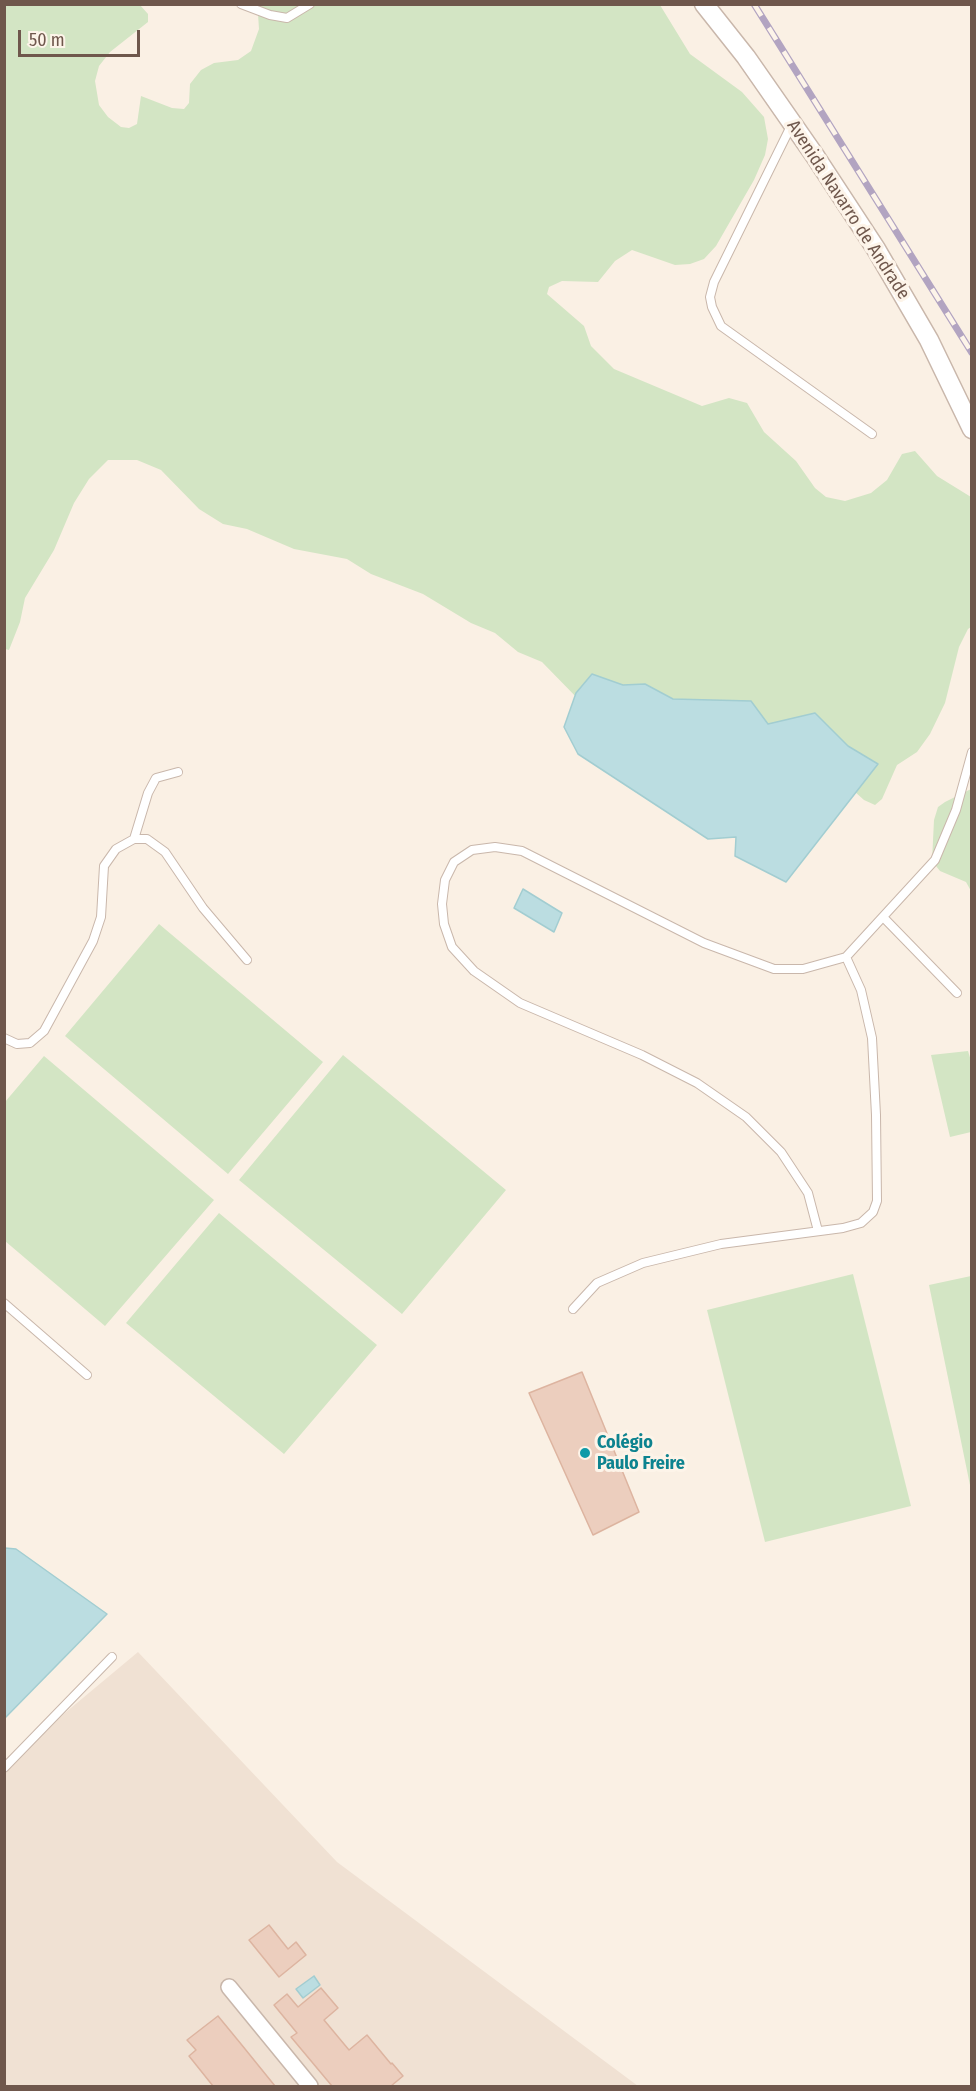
<!DOCTYPE html>
<meta charset="utf-8">
<style>
body{margin:0}
#map{position:relative;width:976px;height:2091px;overflow:hidden;background:#faf0e4;font-family:"Fira Sans Condensed",sans-serif}
canvas{display:block}
.frame{position:absolute;inset:0;border:6px solid #6f574c;pointer-events:none}
.scale{position:absolute;left:18px;top:30px;width:122px;height:27px;box-sizing:border-box;border:3px solid #6f574c;border-top:0;padding-left:8px;font-size:18px;line-height:21px;white-space:nowrap;color:#6f574c;-webkit-text-stroke:4px #fdf4e9;paint-order:stroke}
</style>
<div id="map">
<canvas width="976" height="2091"></canvas>
<div class="frame"></div>
<div class="scale">50 m</div>
</div>
<script>
const ctx = document.querySelector('canvas').getContext('2d');
ctx.lineJoin = 'round';
function paint(path, color) { ctx.fillStyle = color; ctx.fill(path, 'evenodd'); }
const toPath = rows => new Path2D(rows.map(r => 'M' + r).join(''));
function trace(path, color, width, dash) { ctx.strokeStyle = color; ctx.lineWidth = width; ctx.lineCap = dash ? 'butt' : 'round'; ctx.setLineDash(dash || []); ctx.stroke(path); }
function drawText(font, color, halo, rows, align = 'center') {
  ctx.font = font + ' "Fira Sans Condensed",sans-serif'; ctx.lineWidth = 6; ctx.setLineDash([]); ctx.textBaseline = 'middle'; ctx.strokeStyle = halo; ctx.fillStyle = color; for (const [text, x, y, turn = 0] of rows) {
    ctx.save(); ctx.translate(x, y); ctx.rotate((+turn || 0) * Math.PI / 180); ctx.textAlign = isNaN(turn) ? turn : align; if (halo) ctx.strokeText(text, 0, 0); ctx.fillText(text, 0, 0); ctx.restore();
  }
}
const residential = toPath([
 [138,1652,337,1862,638,2086,5,2086,5,1763]
]);
const green = toPath([
 [4,5,140,5,148,14,148,22,110,52,99,66,95,81,99,105,108,117,121,127,129,128,137,124,141,96,172,108,184,109,189,103,190,84,201,70,214,63,238,60,251,51,259,29,258,14,254,5,660,5,690,54,742,92,764,117,768,139,765,155,754,180,716,246,704,259,690,264,675,265,632,250,615,261,598,282,562,281,549,287,547,294,584,326,591,346,614,369,702,406,729,398,747,403,764,432,796,461,815,488,826,497,845,501,871,493,887,480,902,454,915,451,937,476,971,497,971,627,968,629,959,647,945,703,930,734,917,752,897,765,882,799,875,805,864,800,835,774,581,702,542,662,518,652,495,633,471,623,423,594,371,574,347,559,294,549,247,529,223,524,199,509,161,470,137,460,108,460,89,479,74,503,54,550,25,598,20,622,9,650,5,649],
 [971,789,971,891,966,882,940,871,932,861,934,820,938,807,945,802],
 [159,924,323,1062,228,1174,65,1036],
 [968,1051,972,1064,971,1132,950,1137,931,1055],
 [343,1055,506,1190,402,1314,239,1180],
 [44,1056,214,1200,105,1326,5,1241,5,1102],
 [219,1213,377,1345,284,1454,126,1323],
 [853,1274,911,1506,765,1542,707,1310],
 [971,1276,972,1276,971,1490,929,1285]
]);
const water = toPath([
 [592,674,623,685,645,684,673,699,751,701,768,724,815,713,848,746,878,764,786,882,735,856,736,837,708,839,578,754,564,727,576,693,592,674],
 [523,889,562,913,554,932,514,908,523,889],
 [5,1548,16,1549,107,1614,5,1718,5,1548],
 [314,1976,320,1985,303,1998,296,1989,314,1976]
]);
const building = toPath([
 [582,1372,639,1512,593,1535,529,1393,582,1372],
 [269,1925,288,1949,296,1942,306,1955,279,1977,249,1940,269,1925],
 [321,1988,338,2008,324,2020,349,2050,367,2035,391,2064,392,2063,403,2076,391,2086,332,2086,291,2037,297,2033,274,2005,287,1994,298,2007,321,1988],
 [218,2016,241,2044,275,2086,213,2086,189,2056,196,2050,187,2040,218,2016]
]);
const service = toPath([
 [241,4,270,15,287,18,310,4],
 [792,124,714,282,710,297,712,307,721,326,872,434],
 [134,839,148,793,156,778,178,772],
 [884,918,957,993],
 [4,1038,17,1044,30,1043,44,1031,93,941,101,917,104,866,116,849,134,839,147,839,165,852,203,908,247,960],
 [818,1231,808,1193,781,1152,746,1117,697,1083,642,1055,520,1003,474,971,452,947,444,924,442,904,445,880,454,862,472,850,495,847,522,851,704,943,774,969,803,969,846,957],
 [4,1303,87,1375],
 [573,1309,597,1283,643,1263,721,1244,843,1228,861,1223,873,1212,877,1201,876,1115,872,1038,861,990,846,957,935,860,956,810,972,752],
 [4,1768,112,1657]
]);
const minor = toPath([
 [229,1987,310,2086]
]);
const tertiary = toPath([
 [704,4,746,57,815,156,876,249,929,340,972,429]
]);
const rail = toPath([
 [754,4,972,353]
]);
const markers = [
 [585,1453,6,"#0f9aa8"]
];
const streetNames = [
 ["Avenida Navarro de Andrade",848,210,57]
];
const cultureNames = [
 ["Colégio",597,1443],
 ["Paulo Freire",597,1464]
];
paint(residential, '#f0e1d3');
paint(green, '#d3e5c4');
paint(water, '#bbdde1');
trace(water, '#a2cdd1', 1.5);
paint(building, '#eccebe');
trace(building, '#ddb4a0', 1.5);
trace(service, '#c9b7ab', 10);
trace(minor, '#c9b7ab', 18);
trace(tertiary, '#c9b7ab', 21);
trace(service, '#fff', 8);
trace(minor, '#fff', 15);
trace(tertiary, '#fff', 18);
trace(rail, '#b2a4c1', 7);
trace(rail, '#fdf4e9', 4.5, [14]);
for (const [x, y, r, color] of markers) { const dot = new Path2D(); dot.arc(x, y, r, 0, 2 * Math.PI); ctx.fillStyle = color; ctx.fill(dot); trace(dot, '#fdf4e9', 2); }
drawText('18px', '#6f574c', '#fdf4e9', streetNames);
drawText('bold 18px', '#0d838f', '#fdf4e9', cultureNames, 'left');
</script>
